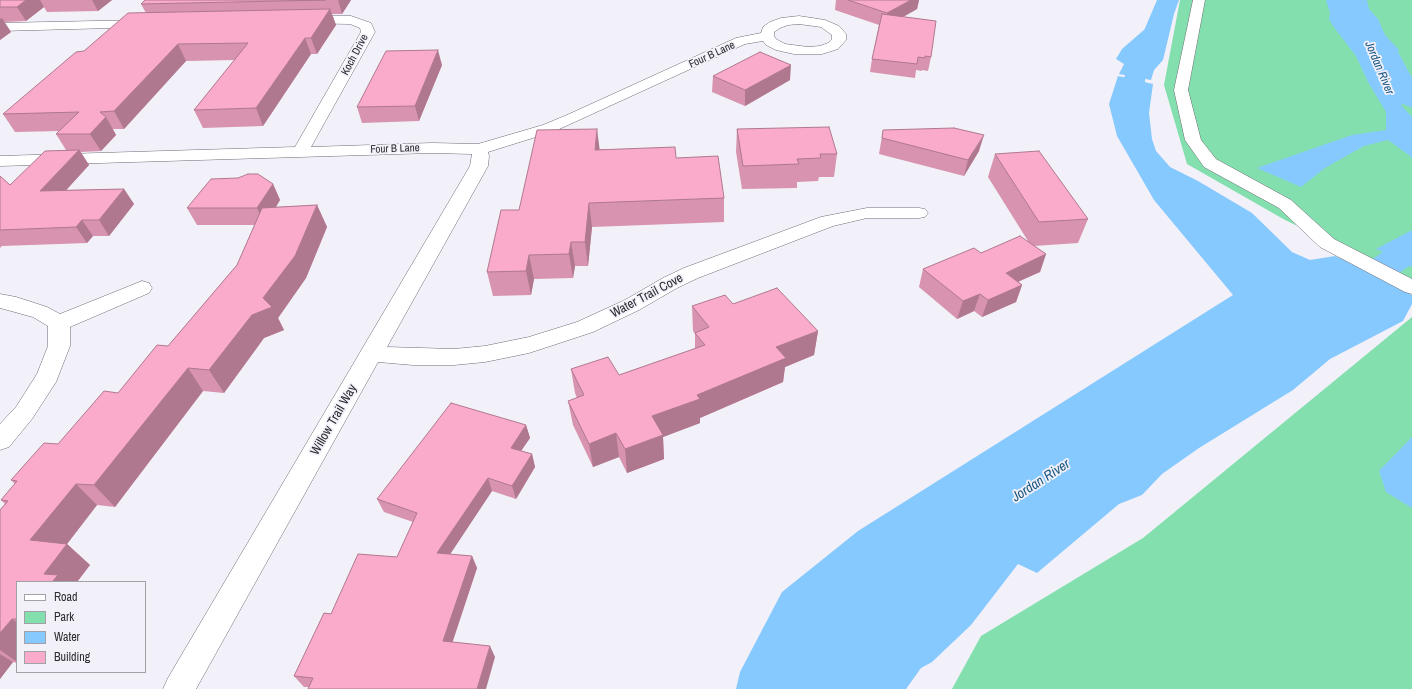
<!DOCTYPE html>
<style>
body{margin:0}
#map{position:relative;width:1412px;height:689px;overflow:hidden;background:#f2f0f9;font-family:"Archivo Narrow",sans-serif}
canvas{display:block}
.legend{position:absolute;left:16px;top:581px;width:130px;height:92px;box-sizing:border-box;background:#f2f0f9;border:1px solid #a3a1a8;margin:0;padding:5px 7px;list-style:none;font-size:12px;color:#2c2b2f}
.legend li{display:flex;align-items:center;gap:8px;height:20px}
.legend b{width:20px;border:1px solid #a3a1a8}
</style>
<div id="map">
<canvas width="1412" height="689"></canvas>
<ul class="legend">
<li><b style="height:5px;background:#fff"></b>Road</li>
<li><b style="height:11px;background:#83e0ae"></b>Park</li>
<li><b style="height:11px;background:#86c9fe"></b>Water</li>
<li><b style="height:11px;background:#faabcc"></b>Building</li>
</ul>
</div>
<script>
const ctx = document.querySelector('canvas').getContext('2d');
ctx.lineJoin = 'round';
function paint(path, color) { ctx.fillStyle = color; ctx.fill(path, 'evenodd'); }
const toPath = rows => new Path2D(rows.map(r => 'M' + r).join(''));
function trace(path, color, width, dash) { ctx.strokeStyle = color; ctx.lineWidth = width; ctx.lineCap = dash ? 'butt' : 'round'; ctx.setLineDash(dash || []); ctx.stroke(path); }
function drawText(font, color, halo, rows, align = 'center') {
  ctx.font = font + ' "Archivo Narrow",sans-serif'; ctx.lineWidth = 3.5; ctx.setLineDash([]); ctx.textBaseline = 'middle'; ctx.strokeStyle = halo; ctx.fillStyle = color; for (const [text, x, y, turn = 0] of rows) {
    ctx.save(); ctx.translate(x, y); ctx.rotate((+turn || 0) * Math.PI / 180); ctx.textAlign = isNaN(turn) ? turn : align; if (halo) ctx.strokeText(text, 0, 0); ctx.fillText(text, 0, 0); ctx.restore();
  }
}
const green = toPath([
 [1180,0,1412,0,1412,280,1285,220,1187,164,1164,85],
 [1412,317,1412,689,952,689,981,636,1143,538]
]);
const water = toPath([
 [1159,0,1179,0,1174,14,1163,60,1154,70,1151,80,1119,74,1124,64,1116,59,1122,49,1145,29,1159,6],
 [1326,0,1367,0,1369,9,1378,19,1385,35,1399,50,1398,52,1412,78,1412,108,1403,104,1401,105,1412,117,1412,159,1410,156,1388,140,1364,146,1325,168,1301,187,1257,168,1352,135,1386,130,1386,112,1368,82,1356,56,1333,26,1329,19,1330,13],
 [1118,76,1153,84,1149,113,1152,139,1156,151,1170,167,1198,181,1252,213,1292,252,1310,260,1335,256,1361,267,1383,252,1376,249,1412,230,1412,267,1409,266,1388,281,1412,295,1412,304,1403,321,1330,359,1293,390,1199,448,1162,474,1142,495,1119,504,1037,573,1018,564,971,625,932,662,921,668,906,689,736,689,740,672,782,592,858,531,1233,295,1154,200,1117,136,1109,104],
 [1412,437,1412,508,1386,492,1379,471]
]);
const canal = toPath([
 [1157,0,1177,0,1145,80,1143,115,1146,127,1143,132,1134,134,1125,132,1122,127,1119,115,1123,80,1157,0]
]);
const minor = toPath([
 [1193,0,1205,0,1188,90,1201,140,1216,159,1291,200,1334,239,1412,279,1412,294,1405,292,1320,247,1279,208,1204,167,1185,140,1174,90,1193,0],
 [304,16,351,16,371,23,375,32,311,147,432,143,478,144,543,125,567,115,736,38,761,33,763,27,770,22,781,18,799,16,825,20,839,26,846,34,846,40,838,49,822,54,794,54,776,50,766,45,763,41,745,44,555,131,488,152,489,156,488,166,387,347,454,349,485,346,529,337,577,322,625,300,663,278,684,268,821,217,867,208,919,208,925,209,928,213,925,217,919,218,867,218,833,226,698,278,677,288,639,310,593,332,529,353,485,362,454,365,413,365,378,362,196,689,163,689,168,678,470,166,472,154,432,153,0,166,0,156,295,147,361,32,360,28,350,24,299,23,298,20,299,17,304,16],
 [799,24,821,27,832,35,832,39,828,43,820,46,808,47,785,44,776,39,774,36,774,32,780,28,788,25,799,24],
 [144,20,149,21,151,24,149,27,0,31,0,23,144,20],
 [142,281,149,283,152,288,149,293,70,327,70,346,56,382,32,419,9,447,0,450,0,424,16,407,37,374,48,346,48,326,33,317,0,308,0,294,16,297,47,307,60,314,142,281]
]);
const wall = toPath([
 [0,0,112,0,98,11,47,12,44,7,26,21,4,22,11,32,0,40],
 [145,0,351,0,342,14,332,14,336,25,317,54,311,54,263,126,203,128,194,110,235,60,186,61,124,129,113,129,116,135,101,151,81,152,89,165,66,190,124,189,134,204,109,236,93,236,87,243,2,246,0,248,0,176,10,185,66,150,56,134,60,131,15,132,3,114,84,51,146,13,141,4],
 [836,0,919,0,917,9,903,17,931,57,928,71,922,70,922,71,916,70,915,78,870,72,872,59,879,25,835,10],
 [442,65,419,121,362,123,357,107],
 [713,76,790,80,745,106,712,92],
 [737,129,837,154,834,177,819,177,818,181,797,182,797,188,742,189,736,152],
 [883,130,979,151,964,176,879,154],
 [600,149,676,158,724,198,724,222,592,227,588,266,575,266,573,278,534,279,531,295,493,296,487,272,519,210],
 [995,154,1088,219,1078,243,1034,246,1046,254,1040,272,1018,281,1022,285,1016,302,982,317,974,311,957,319,919,287,923,269,981,253,1028,241,988,177],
 [273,184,280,200,276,207,317,205,327,227,306,278,278,318,284,330,264,338,224,393,203,391,115,507,97,505,67,544,90,565,77,582,17,582,17,663,13,662,0,679,0,510,5,504,1,500,15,484,11,480,58,444,118,393,168,346,237,265,255,225,197,225,187,208],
 [733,304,818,331,814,355,785,367,783,382,700,418,700,423,663,437,664,459,627,473,619,457,593,467,573,425,568,401,577,398,575,393,571,369,619,375,695,349,695,334,693,331,692,306],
 [526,425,530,438,521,451,532,454,535,467,516,499,492,491,450,554,472,556,477,568,452,642,495,657,309,687,304,687,294,676,331,614,397,557,413,522,384,512,377,499]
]);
const shadedWall = toPath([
 [26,0,40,0,44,7,26,21,17,7],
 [92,0,112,0,98,11],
 [338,0,351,0,342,14],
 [911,0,919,0,917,9,885,27,887,13],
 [330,9,336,25,317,54,311,38],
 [2,18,11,32,0,40,0,19],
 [305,38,311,54,263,126,256,108],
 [178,44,186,61,124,129,114,111],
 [438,50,442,65,419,121,415,106],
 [791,65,790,80,745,106,745,90],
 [106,117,116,135,101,151,90,134],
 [597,129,600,152,595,150],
 [984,135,979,151,964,176,968,160],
 [79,150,89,165,51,207,40,191],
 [273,184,280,200,265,225,257,208],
 [124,189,134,204,109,236,99,220],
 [589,203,592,227,588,266,585,242],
 [317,205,327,227,306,278,278,318,284,330,264,338,224,393,209,370,263,298],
 [82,220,93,236,87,243,76,227],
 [571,242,575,266,573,278,569,254],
 [1046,254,1040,272,1000,290,1006,273],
 [529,255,534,279,531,295,526,271],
 [1022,285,1016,302,982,317,988,300],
 [980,294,974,311,957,319,963,301],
 [818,331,814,355,785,367,783,382,700,418,700,423,663,437,664,459,627,473,625,449,652,416,697,395,776,347],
 [188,368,203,391,115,507,94,485],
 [526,425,530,438,514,461,511,448],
 [616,433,619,457,593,467,589,444],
 [532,454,535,467,516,499,512,486],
 [488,478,492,491,443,565,437,553],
 [76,484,97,505,67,544,90,565,77,582,52,582,44,574,30,540],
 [472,556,477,568,449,653,443,641],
 [12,619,17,622,17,662,0,650,0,633],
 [490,646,495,657,486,689,477,689],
 [0,654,13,662,0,679]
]);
const building = toPath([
 [0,0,26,0,17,7,0,7,0,0],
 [145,0,326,0,141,4,145,0],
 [848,0,911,0,887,13,848,0],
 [330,9,311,38,305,38,256,108,194,110,248,43,178,44,114,111,100,112,106,117,90,134,56,134,79,112,3,114,76,52,84,51,128,13,330,9],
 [882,14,936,21,931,57,925,56,925,58,918,57,917,64,872,59,882,14],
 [438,50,415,106,357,107,386,51,438,50],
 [760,52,791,65,745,90,713,76,760,52],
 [829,127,837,154,820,154,821,158,797,159,799,164,743,166,737,129,829,127],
 [954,128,984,135,968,160,882,138,883,130,954,128],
 [597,129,595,150,675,147,676,158,718,156,724,198,589,203,585,242,571,242,569,254,529,255,526,271,487,272,501,210,519,210,537,130,597,129],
 [79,150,40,191,124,189,99,220,82,220,76,227,0,230,0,176,10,185,45,151,79,150],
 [1039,151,1088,219,1039,222,995,154,1039,151],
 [248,174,258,174,273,184,257,208,187,208,211,179,238,178,248,174],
 [317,205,295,256,263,298,272,307,252,315,209,370,188,368,94,485,76,484,30,540,67,544,44,574,58,575,52,582,17,582,17,619,12,619,0,633,0,510,8,501,1,500,17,481,11,480,44,443,58,444,104,391,118,393,157,345,168,346,237,265,262,208,317,205],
 [1020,236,1046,254,1006,273,1022,285,988,300,980,294,963,301,923,269,974,248,981,253,1020,236],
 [777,288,818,331,776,347,786,358,697,395,700,399,652,416,663,435,625,449,616,433,589,444,568,401,584,395,571,369,608,357,619,375,705,345,695,333,709,327,692,306,725,295,733,304,777,288],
 [451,403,526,425,511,448,532,454,512,486,488,478,437,553,472,556,443,641,490,646,477,689,308,689,313,678,294,676,324,613,331,614,358,554,397,557,417,513,377,499,451,403]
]);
const farStreetnames = [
 ["Koch Drive",355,55,-62],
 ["Four B Lane",712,55,-25],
 ["Four B Lane",395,149,-2]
];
const farWaternames = [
 ["Jordan River",1379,68,67]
];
const streetNames = [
 ["Water Trail Cove",647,296,-28],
 ["Willow Trail Way",334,420,-60]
];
const waterNames = [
 ["Jordan River",1041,481,-33]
];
paint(green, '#83e0ae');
paint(water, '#86c9fe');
paint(canal, '#86c9fe');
trace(minor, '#6d6b74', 1);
paint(minor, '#fff');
paint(wall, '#d793af');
paint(shadedWall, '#af788f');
paint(building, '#faabcc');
trace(building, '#af788f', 1);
drawText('11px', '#2c2b2f', '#f2f0f9', farStreetnames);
drawText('italic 12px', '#1a5984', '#f2f0f9', farWaternames);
drawText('13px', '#2c2b2f', '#f2f0f9', streetNames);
drawText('italic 14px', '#1a5984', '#f2f0f9', waterNames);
</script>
